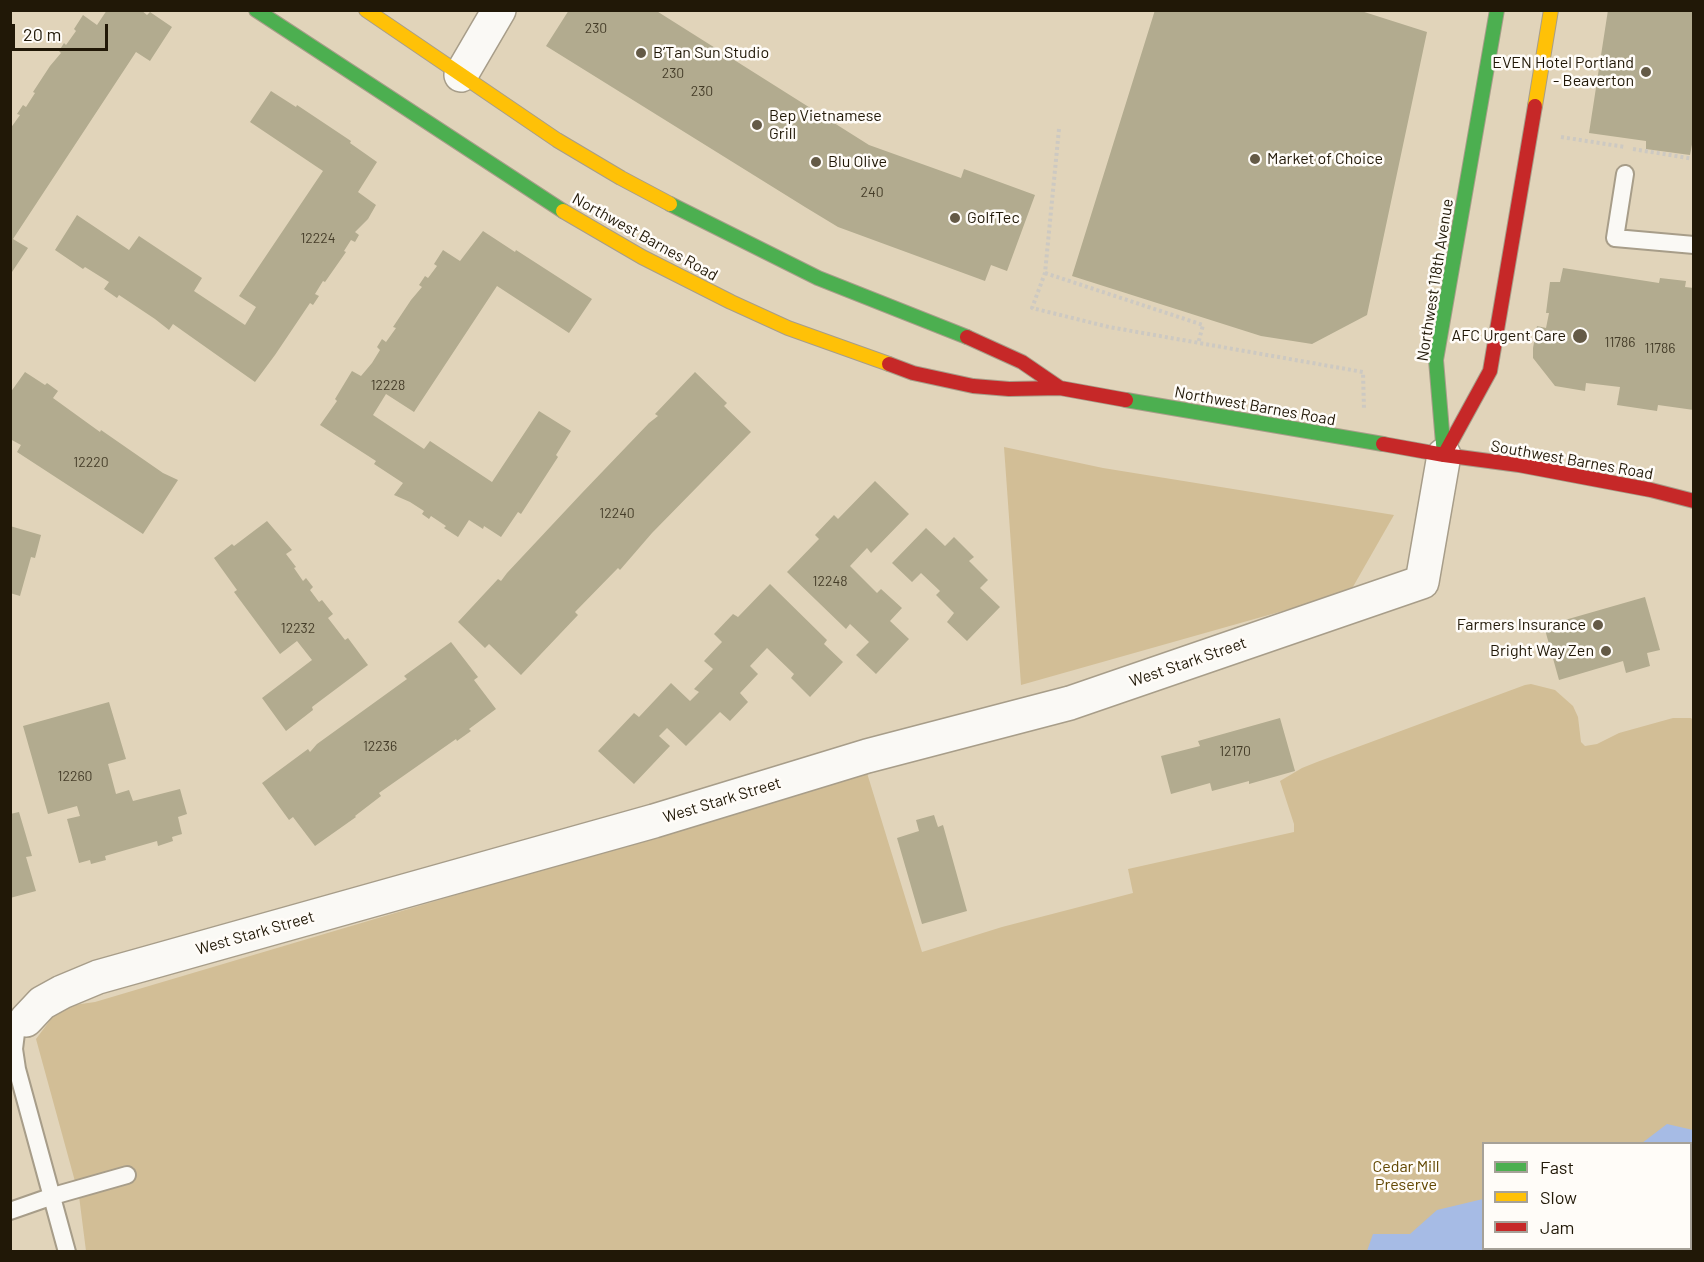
<!DOCTYPE html>
<meta charset="utf-8">
<style>
body{margin:0}
#map{position:relative;width:1704px;height:1262px;overflow:hidden;background:#e1d4ba;font-family:Barlow,sans-serif}
canvas{display:block}
.frame{position:absolute;inset:0;border:12px solid #211807;pointer-events:none}
.legend{position:absolute;left:1482px;top:1142px;width:210px;height:108px;box-sizing:border-box;background:#fffcf8;border:2px solid #a6a198;margin:0;padding:8px 10px;list-style:none;font-size:18px;color:#211807}
.legend li{display:flex;align-items:center;gap:12px;height:30px}
.legend b{width:30px;border:2px solid #a6a198}
.scale{position:absolute;left:12px;top:24px;width:96px;height:27px;box-sizing:border-box;border:3px solid #211807;border-top:0;padding-left:8px;font-size:18px;line-height:21px;white-space:nowrap;color:#211807;-webkit-text-stroke:4px #fffcf8;paint-order:stroke}
</style>
<div id="map">
<canvas width="1704" height="1262"></canvas>
<div class="frame"></div>
<ul class="legend">
<li><b style="height:8px;background:#4caf50"></b>Fast</li>
<li><b style="height:8px;background:#ffc107"></b>Slow</li>
<li><b style="height:8px;background:#c62828"></b>Jam</li>
</ul>
<div class="scale">20 m</div>
</div>
<script>
const ctx = document.querySelector('canvas').getContext('2d');
ctx.lineJoin = 'round';
function paint(path, color) { ctx.fillStyle = color; ctx.fill(path, 'evenodd'); }
const toPath = rows => new Path2D(rows.map(r => 'M' + r).join(''));
function trace(path, color, width, dash) { ctx.strokeStyle = color; ctx.lineWidth = width; ctx.lineCap = dash ? 'butt' : 'round'; ctx.setLineDash(dash || []); ctx.stroke(path); }
function drawText(font, color, halo, rows, align = 'center') {
  ctx.font = font + ' Barlow,sans-serif'; ctx.lineWidth = 5; ctx.setLineDash([]); ctx.textBaseline = 'middle'; ctx.strokeStyle = halo; ctx.fillStyle = color; for (const [text, x, y, turn = 0] of rows) {
    ctx.save(); ctx.translate(x, y); ctx.rotate((+turn || 0) * Math.PI / 180); ctx.textAlign = isNaN(turn) ? turn : align; if (halo) ctx.strokeText(text, 0, 0); ctx.fillText(text, 0, 0); ctx.restore();
  }
}
const green = toPath([
 [1004,447,1103,468,1394,515,1350,592,1021,685],
 [1531,684,1555,690,1573,706,1578,717,1581,742,1585,746,1597,744,1619,733,1673,718,1691,718,1693,720,1693,1251,86,1251,79,1196,36,1039,60,1007,95,1002,867,773,922,952,1002,927,1133,893,1128,869,1294,832,1294,824,1280,781,1302,768,1317,762,1525,685],
 [1484,1144,1690,1144,1690,1248,1484,1248]
]);
const water = toPath([
 [1667,1124,1693,1130,1693,1251,1367,1251,1373,1234,1410,1234,1437,1210,1483,1199,1484,1248,1690,1248,1690,1144,1642,1143]
]);
const building = toPath([
 [107,10,141,10,147,15,150,12,172,27,150,61,136,52,13,239,28,248,10,275,10,129,20,115,17,114,23,105,26,107,35,93,33,92,50,66,61,53,59,51,64,43,66,45,76,31,74,29,83,15,97,25],
 [569,10,655,10,869,145,961,178,964,169,1035,195,1007,271,991,265,985,281,838,227,805,207,546,46],
 [1155,10,1358,10,1427,32,1367,315,1312,344,1261,336,1072,276],
 [1608,10,1694,10,1694,134,1690,155,1646,149,1646,141,1589,133],
 [271,91,296,107,297,105,351,141,350,143,377,162,358,192,376,205,368,219,355,232,359,235,355,242,351,240,344,251,346,252,325,282,323,281,315,294,319,296,313,305,310,303,275,355,255,382,173,324,169,330,155,319,119,295,117,298,104,289,109,282,85,267,83,269,55,250,77,215,129,250,139,236,202,278,194,291,245,325,256,307,239,296,323,171,250,122],
 [483,231,515,252,516,250,592,299,569,333,497,286,414,412,386,394,373,415,424,449,430,441,492,482,539,411,571,431,556,455,558,457,521,514,518,512,501,537,484,526,483,529,469,520,458,537,444,528,446,526,431,516,429,519,422,514,424,511,410,502,394,495,403,483,374,464,376,461,320,425,337,401,335,399,352,371,361,376,372,363,380,350,377,347,382,339,386,342,396,328,393,327,411,300,422,287,419,285,425,276,428,278,437,266,434,264,443,250,460,261],
 [1563,268,1659,283,1660,278,1686,281,1685,287,1694,288,1694,410,1658,405,1657,411,1617,405,1620,387,1586,383,1585,391,1555,386,1533,358,1533,348,1537,326,1546,328,1549,313,1546,313,1550,282,1560,282],
 [25,372,45,385,47,383,58,391,53,398,100,432,101,430,163,473,178,480,143,534,17,452,21,445,10,439,10,393],
 [695,372,727,403,724,406,751,432,652,533,620,570,618,568,575,612,578,615,521,675,489,644,485,648,458,622,498,579,501,581,507,573,581,494,649,423,658,416,655,414],
 [875,481,909,514,871,553,867,548,850,566,877,593,881,589,902,608,890,621,909,639,876,674,856,655,869,642,850,624,846,629,787,572,819,539,815,535,834,515,838,519],
 [267,521,292,550,286,554,296,567,294,568,303,581,306,578,313,587,310,590,319,602,322,600,333,614,328,618,345,640,348,638,368,665,312,707,313,710,286,731,262,698,312,660,297,641,280,654,234,592,237,590,214,558,232,544,234,546],
 [10,526,41,535,35,558,31,557,20,596,10,593],
 [926,528,945,546,954,537,974,557,969,561,988,580,980,588,1000,607,967,641,947,622,954,613,936,595,940,591,921,573,912,582,892,563],
 [770,584,827,640,824,644,843,662,810,697,791,678,794,674,767,648,750,666,758,674,740,693,748,702,730,721,720,712,686,746,667,728,659,736,670,746,634,784,598,751,634,713,639,717,671,683,690,701,699,692,694,689,713,669,704,661,722,642,714,634,733,614,738,617],
 [1645,597,1660,650,1647,653,1650,666,1626,673,1623,661,1559,680,1544,626],
 [451,642,478,677,474,680,496,709,469,729,471,731,457,741,456,739,379,793,381,796,355,816,356,817,315,846,293,817,289,820,262,783,308,749,310,752,317,744,407,679,404,676],
 [109,702,126,759,108,764,116,794,129,790,133,801,180,789,187,814,178,817,182,834,172,837,173,841,158,846,157,841,105,856,106,860,91,864,90,860,79,863,67,819,80,816,77,806,48,814,23,726],
 [1280,718,1295,771,1249,784,1249,781,1212,791,1210,783,1171,794,1161,756,1200,746,1198,741],
 [19,812,32,856,26,857,36,891,10,898,10,814],
 [934,815,938,827,943,825,967,911,922,924,897,838,919,831,916,820]
]);
const path = toPath([
 [1059,129,1045,273,1032,308,1109,327,1363,372,1364,410],
 [1561,137,1625,147],
 [1633,149,1694,159],
 [1045,273,1203,325,1198,344]
]);
const lane = toPath([
 [1625,174,1615,238,1694,245],
 [26,1020,16,1033,14,1049,17,1069,67,1252],
 [10,1211,53,1196,127,1175]
]);
const street = toPath([
 [461,75,499,10],
 [26,1020,42,1003,62,992,98,977,654,821,867,756,1070,703,1422,582,1444,455]
]);
const fast = toPath([
 [256,10,563,211],
 [670,204,818,278,967,337],
 [1126,400,1383,444],
 [1444,455,1436,360,1497,10]
]);
const slow = toPath([
 [366,10,557,140,621,178,670,204],
 [1535,106,1551,10],
 [563,211,642,257,731,302,788,328,889,364]
]);
const jam = toPath([
 [967,337,1022,362,1060,388],
 [889,364,913,373,973,386,1009,389,1060,388,1126,400],
 [1383,444,1444,455,1519,465,1651,490,1694,501],
 [1444,455,1490,371,1535,106]
]);
const markers = [
 [641,53,6,"#645a46"],
 [1646,72,6,"#645a46"],
 [757,125,6,"#645a46"],
 [1255,159,6,"#645a46"],
 [816,162,6,"#645a46"],
 [955,218,6,"#645a46"],
 [1580,336,8,"#645a46"],
 [1598,625,6,"#645a46"],
 [1606,651,6,"#645a46"]
];
const numberNames = [
 ["230",596,28],
 ["230",673,73],
 ["230",702,91],
 ["240",872,192],
 ["12224",318,238],
 ["11786",1620,342],
 ["11786",1660,348],
 ["12228",388,385],
 ["12220",91,462],
 ["12240",617,513],
 ["12248",830,581],
 ["12232",298,628],
 ["12236",380,746],
 ["12170",1235,751],
 ["12260",75,776]
];
const poiNames = [
 ["B’Tan Sun Studio",653,53],
 ["EVEN Hotel Portland",1634,63,"right"],
 ["- Beaverton",1634,81,"right"],
 ["Bep Vietnamese",769,116],
 ["Grill",769,134],
 ["Market of Choice",1267,159],
 ["Blu Olive",828,162],
 ["GolfTec",967,218],
 ["AFC Urgent Care",1566,336,"right"],
 ["Farmers Insurance",1586,625,"right"],
 ["Bright Way Zen",1594,651,"right"]
];
const streetNames = [
 ["Northwest Barnes Road",645,237,29],
 ["Northwest 118th Avenue",1435,280,-81],
 ["Northwest Barnes Road",1255,406,10],
 ["Southwest Barnes Road",1572,460,10],
 ["West Stark Street",1188,662,-19],
 ["West Stark Street",722,800,-17],
 ["West Stark Street",255,933,-16]
];
const parkNames = [
 ["Cedar Mill",1406,1167],
 ["Preserve",1406,1185]
];
paint(green, '#d2be96');
paint(water, '#a6bbe5');
paint(building, '#b2ab8f');
trace(lane, '#a79d89', 20);
trace(street, '#a79d89', 36);
trace(fast, '#a79d89', 16);
trace(slow, '#a79d89', 16);
trace(jam, '#a79d89', 16);
trace(path, '#cdc9c2', 4, [3, 3]);
trace(lane, '#faf9f5', 16);
trace(street, '#faf9f5', 33);
trace(fast, '#4caf50', 14);
trace(slow, '#ffc107', 14);
trace(jam, '#c62828', 14);
for (const [x, y, r, color] of markers) { const dot = new Path2D(); dot.arc(x, y, r, 0, 2 * Math.PI); ctx.fillStyle = color; ctx.fill(dot); trace(dot, '#fffcf8', 2); }
drawText('14px', '#453d29', null, numberNames);
drawText('16px', '#211807', '#fffcf8', poiNames, 'left');
drawText('16px', '#211807', '#fffcf8', streetNames);
drawText('16px', '#624702', '#fffcf8', parkNames);
</script>
